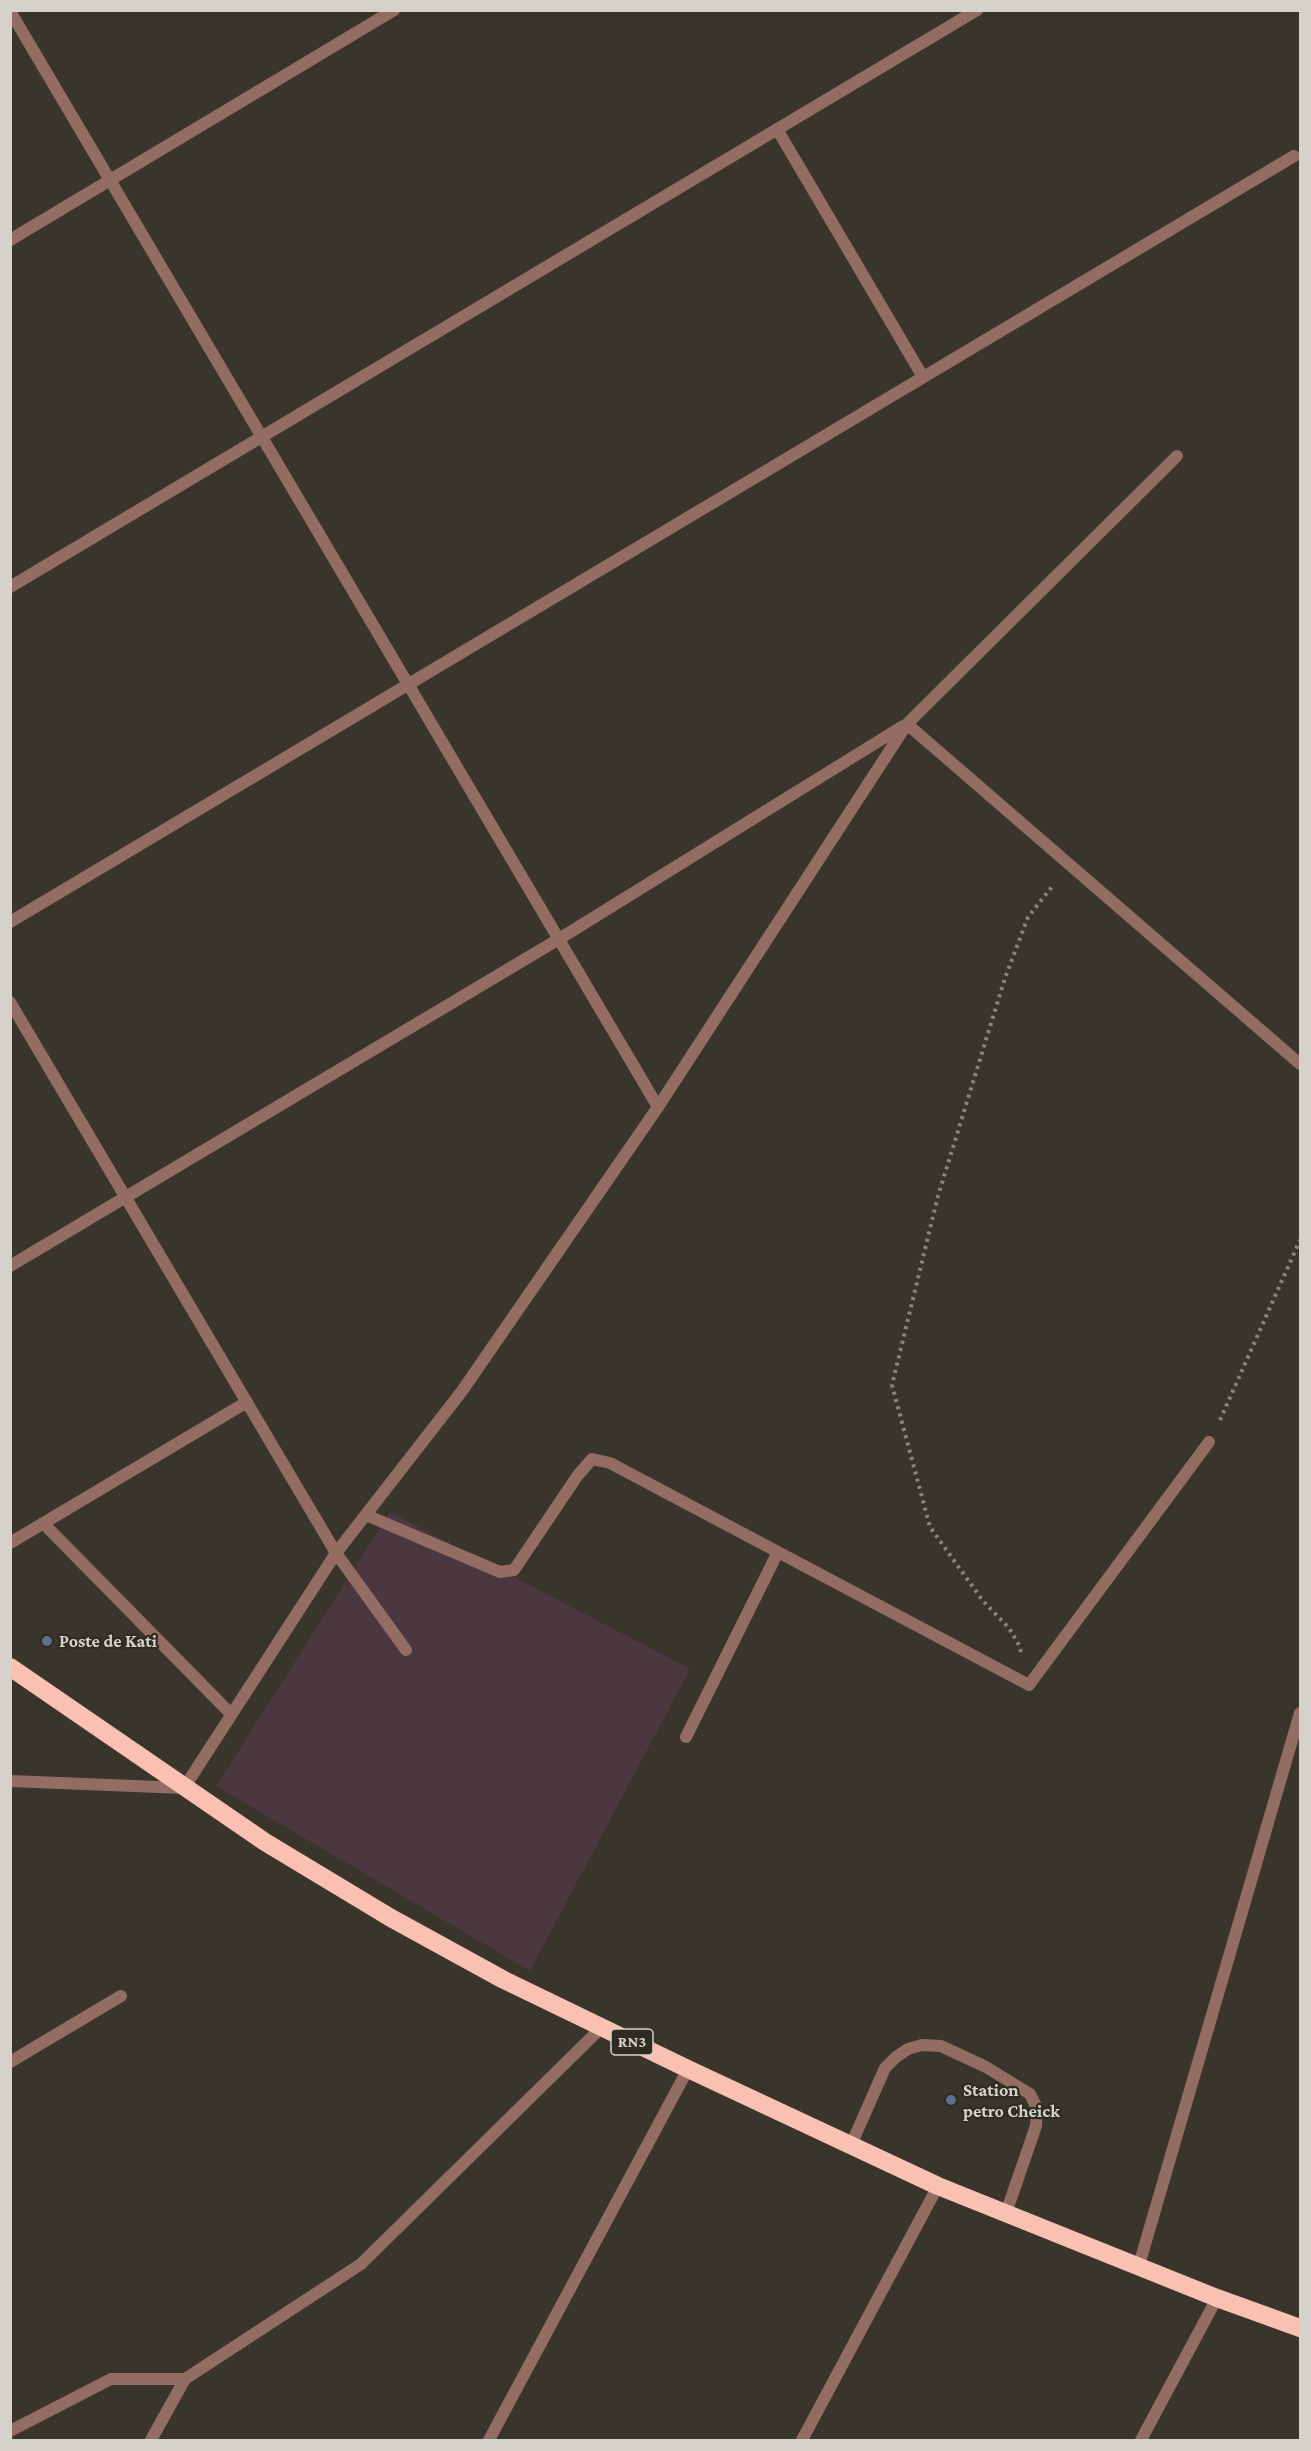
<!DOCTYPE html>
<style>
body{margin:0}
#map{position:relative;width:1311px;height:2451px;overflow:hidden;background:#3a352a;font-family:"Crimson Pro",serif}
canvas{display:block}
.frame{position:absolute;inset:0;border:12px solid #d4d2cb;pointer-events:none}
</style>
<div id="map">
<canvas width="1311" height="2451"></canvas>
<div class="frame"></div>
</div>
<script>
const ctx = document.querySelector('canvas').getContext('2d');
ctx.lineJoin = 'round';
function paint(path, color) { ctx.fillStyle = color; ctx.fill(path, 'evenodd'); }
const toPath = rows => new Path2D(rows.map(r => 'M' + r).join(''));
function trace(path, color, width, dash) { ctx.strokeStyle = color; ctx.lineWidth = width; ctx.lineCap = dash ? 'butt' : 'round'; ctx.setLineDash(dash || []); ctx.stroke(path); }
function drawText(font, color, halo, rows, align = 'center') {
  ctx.font = font + ' "Crimson Pro",serif'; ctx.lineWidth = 4.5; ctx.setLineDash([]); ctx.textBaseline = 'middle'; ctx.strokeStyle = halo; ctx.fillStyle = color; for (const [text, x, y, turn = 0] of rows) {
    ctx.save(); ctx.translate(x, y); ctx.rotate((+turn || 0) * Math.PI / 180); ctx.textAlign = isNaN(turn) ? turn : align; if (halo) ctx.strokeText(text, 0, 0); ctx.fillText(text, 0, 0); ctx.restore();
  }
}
const commercial = toPath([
 [390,1512,690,1669,530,1971,216,1786]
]);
const path = toPath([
 [1220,1420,1300,1240],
 [1021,1652,1019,1645,1009,1628,983,1601,930,1527,892,1385,938,1196,1005,978,1028,917,1054,884]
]);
const lane = toPath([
 [43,1523,231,1714],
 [336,1553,406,1650],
 [851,2145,885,2068,896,2057,908,2049,922,2045,941,2046,986,2067,1030,2094,1037,2108,1036,2126,1006,2213]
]);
const street = toPath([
 [10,11,658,1107],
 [777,129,923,377],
 [10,240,394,10],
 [10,587,977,10],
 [907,724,1300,1064],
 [10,922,1294,156],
 [10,1002,336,1553],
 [10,1266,559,939,903,726],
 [366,1515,500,1572,514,1570,578,1475,592,1459,610,1463,1029,1685,1209,1442],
 [10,1543,247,1402],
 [686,1737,778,1552],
 [10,1781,184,1788,336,1553,462,1391,658,1107,907,724,1177,456],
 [10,2062,121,1996],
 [1139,2265,1300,1713],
 [10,2431,111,2379,185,2379],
 [151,2440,185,2379,361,2264,602,2027],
 [489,2440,688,2069],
 [802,2440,938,2186],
 [1141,2440,1217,2298]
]);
const highway = toPath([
 [10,1667,265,1842,391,1918,504,1980,688,2069,938,2186,1217,2298,1300,2328]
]);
const markers = [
 [47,1641,6,"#5c6f8a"],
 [951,2100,6,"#5c6f8a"]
];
const shields = [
 [632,2042,42]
];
const shieldNames = [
 ["RN3",632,2042]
];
const poiNames = [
 ["Poste de Kati",59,1641],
 ["Station",963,2090],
 ["petro Cheick",963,2111]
];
paint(commercial, '#4a373f');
trace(path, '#89867d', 4, [3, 4.5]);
trace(lane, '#936c63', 12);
trace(street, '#936c63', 12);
trace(highway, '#fac1b3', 18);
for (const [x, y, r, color] of markers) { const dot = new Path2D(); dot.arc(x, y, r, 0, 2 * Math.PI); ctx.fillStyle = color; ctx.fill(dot); trace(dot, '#2f2b21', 2); }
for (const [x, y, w] of shields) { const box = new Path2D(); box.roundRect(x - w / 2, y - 13, w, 26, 4.5); ctx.fillStyle = '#2f2b21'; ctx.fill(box); trace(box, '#d4d2cb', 1.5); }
drawText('bold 16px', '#d4d2cb', null, shieldNames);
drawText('bold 18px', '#d4d2cb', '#2f2b21', poiNames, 'left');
</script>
